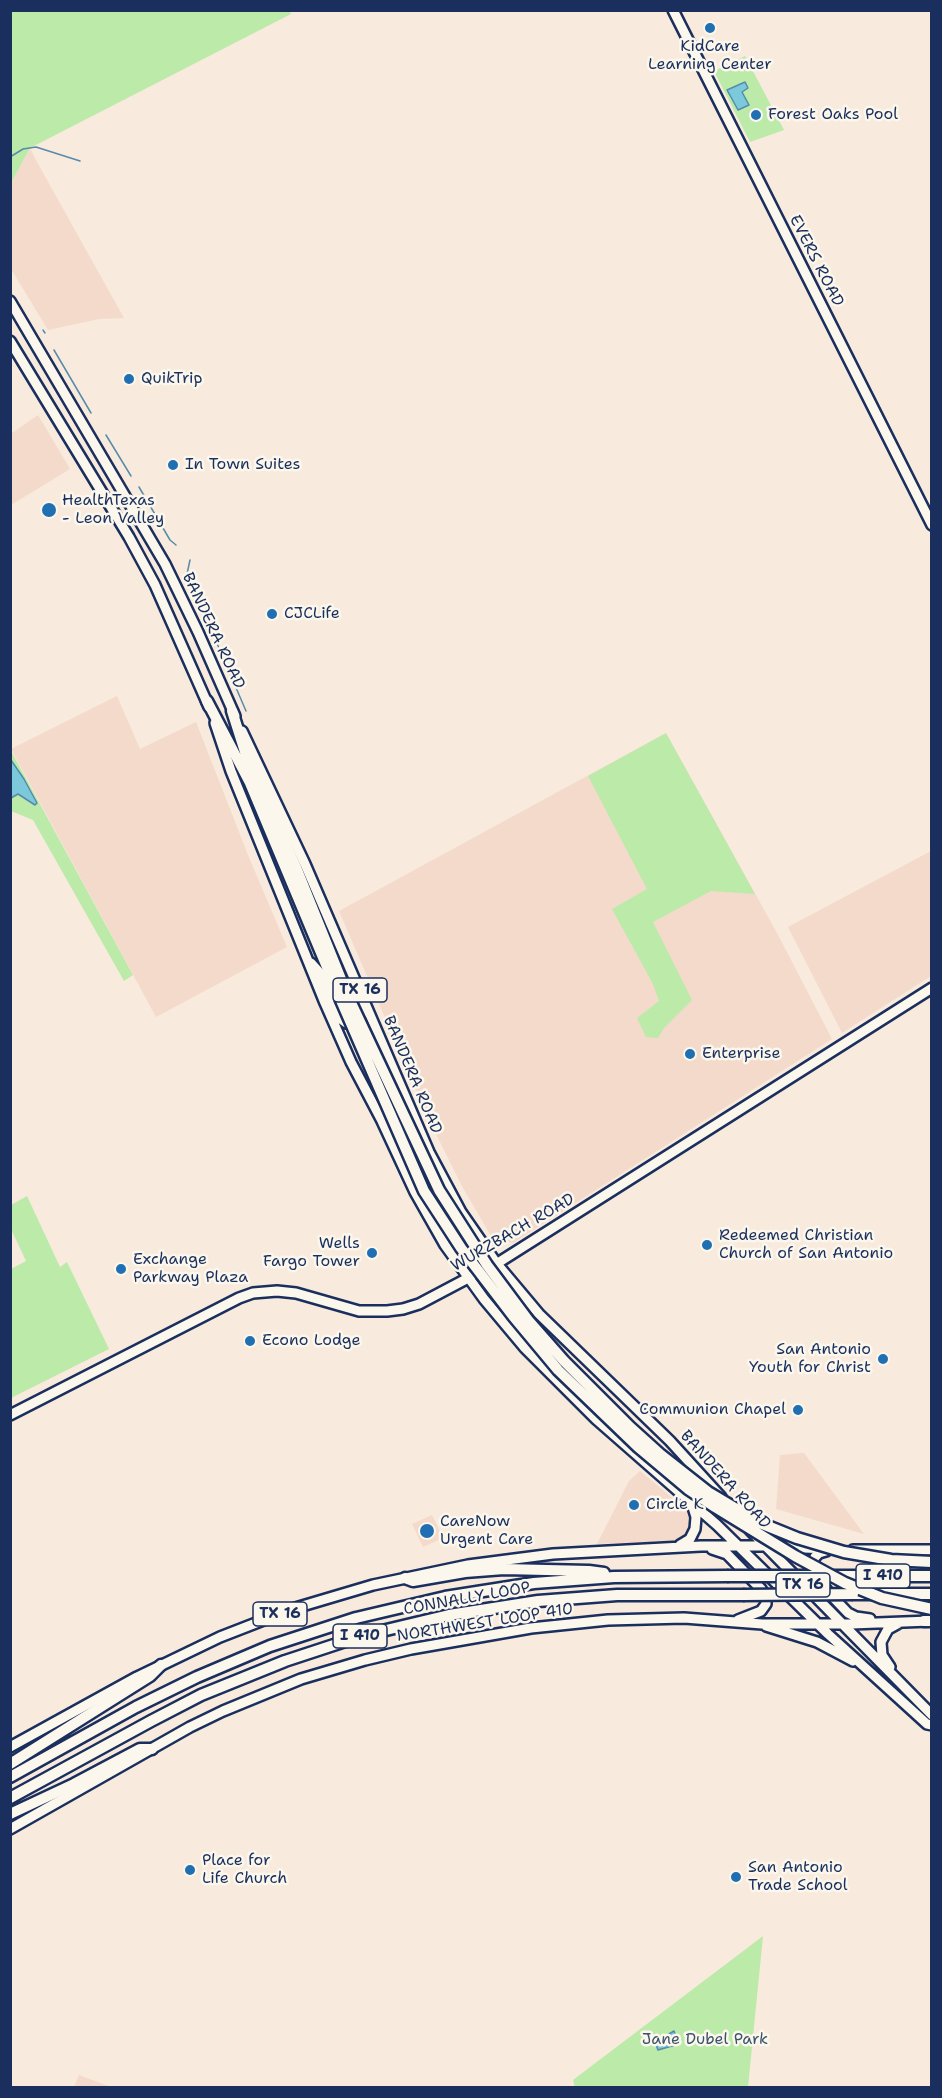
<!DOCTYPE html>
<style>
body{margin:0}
#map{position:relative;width:942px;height:2098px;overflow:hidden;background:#f8eadd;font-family:"Shantell Sans",sans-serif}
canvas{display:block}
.frame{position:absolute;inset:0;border:12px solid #1b2f5e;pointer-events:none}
</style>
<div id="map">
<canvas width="942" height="2098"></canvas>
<div class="frame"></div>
</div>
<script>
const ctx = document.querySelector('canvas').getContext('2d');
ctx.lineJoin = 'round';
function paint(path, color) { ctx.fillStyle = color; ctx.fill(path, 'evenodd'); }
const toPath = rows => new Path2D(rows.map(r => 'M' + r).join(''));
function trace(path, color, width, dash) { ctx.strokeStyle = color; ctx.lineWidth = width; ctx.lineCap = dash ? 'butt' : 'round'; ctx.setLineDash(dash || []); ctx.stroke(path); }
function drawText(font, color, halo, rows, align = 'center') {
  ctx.font = font + ' "Shantell Sans",sans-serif'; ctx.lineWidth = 5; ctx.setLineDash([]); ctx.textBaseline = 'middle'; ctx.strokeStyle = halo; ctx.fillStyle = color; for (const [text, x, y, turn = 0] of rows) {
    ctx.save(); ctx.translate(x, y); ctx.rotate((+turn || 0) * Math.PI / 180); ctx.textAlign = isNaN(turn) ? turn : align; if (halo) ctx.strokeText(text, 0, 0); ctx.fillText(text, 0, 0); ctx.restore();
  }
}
const built = toPath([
 [30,148,37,162,124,318,99,319,48,330,11,269,11,183],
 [38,415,70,469,11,505,11,431,12,433],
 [117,696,140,749,196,722,248,855,287,947,156,1017,11,749],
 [666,733,777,933,832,1039,513,1243,491,1236,463,1188,429,1120,339,911],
 [931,851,931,976,842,1033,788,927],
 [804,1453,864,1534,776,1509,780,1455],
 [640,1471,688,1511,691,1520,690,1529,687,1535,677,1541,597,1544,629,1481],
 [432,1515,443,1538,423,1547,412,1524],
 [79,2075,111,2087,74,2087]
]);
const green = toPath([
 [289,10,291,14,30,148,11,183,11,11],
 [745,56,784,130,750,142,714,71],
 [666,733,755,894,711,891,653,922,692,1000,664,1028,658,1038,646,1037,637,1018,659,1001,653,984,612,909,647,889,588,776],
 [10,749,133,975,124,981,33,820,11,811],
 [27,1196,60,1267,67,1262,109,1349,11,1398,11,1269,26,1261,11,1229,11,1205],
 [763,1936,748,2087,575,2088,573,2080]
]);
const water = toPath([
 [745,82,748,88,742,92,749,105,738,110,727,90,745,82],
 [11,760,24,779,37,803,35,805,18,794,11,798,11,760],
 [674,2031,679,2044,658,2050,655,2042,674,2031]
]);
const stream = toPath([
 [10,157,23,149,36,147,80,161],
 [43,330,45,333],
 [54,350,91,413],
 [106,435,131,476],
 [139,487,170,540,176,545],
 [190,560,187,574,193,590],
 [199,601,208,623],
 [213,634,246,711]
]);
const major = toPath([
 [673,10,932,525],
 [10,301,165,564,198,632,235,716],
 [10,341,129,537,155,585,209,707],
 [215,723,231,771,325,1003,351,1062,382,1121,415,1192,445,1245,484,1299,525,1348,596,1419,717,1525,828,1634,927,1724,932,1725],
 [242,731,305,864,429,1152,461,1212,497,1264,539,1314,670,1441,721,1497],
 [311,963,320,973,342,1020,346,1023,361,1018,364,1010,361,1003],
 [493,1266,932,988],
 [10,1415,239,1298,253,1293,277,1291,296,1293,359,1311,387,1311,403,1309,419,1304,472,1276],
 [760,1527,778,1537,799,1544],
 [750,1530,932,1715],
 [680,1545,690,1539,695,1529,696,1517,692,1504],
 [781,1547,827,1549],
 [712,1549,727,1554,761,1589,766,1598,766,1604,761,1611,738,1620],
 [853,1550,932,1550],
 [826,1551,819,1553,815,1557,811,1569,828,1592,848,1613,856,1617,870,1619],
 [766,1626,817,1642,853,1661],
 [890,1667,882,1655,881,1642,888,1629,899,1623],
 [10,1747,137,1677,220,1637,292,1609,373,1585,468,1565,553,1554,701,1546,767,1546],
 [10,1829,190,1727,223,1711,301,1679,365,1660,411,1649,531,1628,608,1620,684,1618,762,1624,851,1624,930,1621]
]);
const highway = toPath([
 [207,701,250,783,340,998],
 [232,711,246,755,296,867,347,994],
 [834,1576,932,1576],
 [405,1578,413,1581,465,1572,504,1569,589,1571,604,1573],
 [853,1594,932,1594],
 [924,1621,932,1621],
 [10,1764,150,1676,161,1665],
 [10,1777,136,1707,197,1677,270,1646,356,1618,445,1597,534,1583,614,1577,727,1576],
 [10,1798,151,1721,201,1695,285,1661,361,1636,449,1615,538,1601,617,1595,743,1595],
 [10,1814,74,1784,140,1749,152,1749]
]);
const highwayBridge = toPath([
 [347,994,439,1190,487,1265,528,1320,564,1361,630,1427,661,1455,708,1492,760,1523,797,1538,844,1552,891,1560,932,1562],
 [340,998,424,1191,461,1248,513,1316,558,1370,638,1447,688,1489,715,1507,795,1556,845,1583,882,1598,932,1609],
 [727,1576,831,1576],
 [743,1595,853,1594]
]);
const markers = [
 [710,28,6,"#1f6fb2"],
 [756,115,6,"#1f6fb2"],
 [129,379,6,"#1f6fb2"],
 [173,465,6,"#1f6fb2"],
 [49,510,8,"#1f6fb2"],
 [272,614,6,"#1f6fb2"],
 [690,1054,6,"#1f6fb2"],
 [707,1245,6,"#1f6fb2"],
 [372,1253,6,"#1f6fb2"],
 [121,1269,6,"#1f6fb2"],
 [250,1341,6,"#1f6fb2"],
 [883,1359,6,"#1f6fb2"],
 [798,1410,6,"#1f6fb2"],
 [634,1505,6,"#1f6fb2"],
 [427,1531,8,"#1f6fb2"],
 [190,1870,6,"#1f6fb2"],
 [736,1877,6,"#1f6fb2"]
];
const shields = [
 [360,990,54],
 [883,1576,54],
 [803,1585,54],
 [280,1614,54],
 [360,1636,54]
];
const shieldNames = [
 ["TX 16",360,990],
 ["I 410",883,1576],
 ["TX 16",803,1585],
 ["TX 16",280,1614],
 ["I 410",360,1636]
];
const poiNames = [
 ["KidCare",710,47,"center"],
 ["Learning Center",710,65,"center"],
 ["Forest Oaks Pool",768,115],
 ["QuikTrip",141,379],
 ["In Town Suites",185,465],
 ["HealthTexas",62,501],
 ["- Leon Valley",62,519],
 ["CJCLife",284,614],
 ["Enterprise",702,1054],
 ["Redeemed Christian",719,1236],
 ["Church of San Antonio",719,1254],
 ["Wells",360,1244,"right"],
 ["Fargo Tower",360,1262,"right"],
 ["Exchange",133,1260],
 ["Parkway Plaza",133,1278],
 ["Econo Lodge",262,1341],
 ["San Antonio",871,1350,"right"],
 ["Youth for Christ",871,1368,"right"],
 ["Communion Chapel",786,1410,"right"],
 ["Circle K",646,1505],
 ["CareNow",440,1522],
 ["Urgent Care",440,1540],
 ["Place for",202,1861],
 ["Life Church",202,1879],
 ["San Antonio",748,1868],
 ["Trade School",748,1886]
];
const streetNames = [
 ["EVERS ROAD",816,261,63],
 ["BANDERA ROAD",213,631,65],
 ["BANDERA ROAD",412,1075,67],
 ["WURZBACH ROAD",513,1233,-30],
 ["BANDERA ROAD",725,1480,48],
 ["CONNALLY LOOP",467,1599,-10],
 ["NORTHWEST LOOP 410",485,1623,-9]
];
const parkNames = [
 ["Jane Dubel Park",705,2040]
];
paint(built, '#f4dacb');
paint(green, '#bceaa9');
paint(water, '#7dc9dc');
trace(water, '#568baa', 1.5);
trace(stream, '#568baa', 1.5);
trace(major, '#1b2f5e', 14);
trace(highway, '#1b2f5e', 15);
trace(major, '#fbf7ec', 9);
trace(highway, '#fbf7ec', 10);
trace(highwayBridge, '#1b2f5e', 15, []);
trace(highwayBridge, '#fbf7ec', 10);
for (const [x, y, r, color] of markers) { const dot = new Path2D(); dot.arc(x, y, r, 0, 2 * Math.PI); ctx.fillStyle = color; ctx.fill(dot); trace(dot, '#fbf7ec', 2); }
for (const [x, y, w] of shields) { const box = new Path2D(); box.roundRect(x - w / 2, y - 12, w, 24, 4.5); ctx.fillStyle = '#fbf7ec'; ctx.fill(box); trace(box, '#1b2f5e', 1.5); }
drawText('bold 15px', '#1b2f5e', null, shieldNames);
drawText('16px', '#1b2f5e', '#fbf7ec', poiNames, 'left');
drawText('16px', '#1b2f5e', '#fbf7ec', streetNames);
drawText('16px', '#3b546d', '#fbf7ec', parkNames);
</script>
